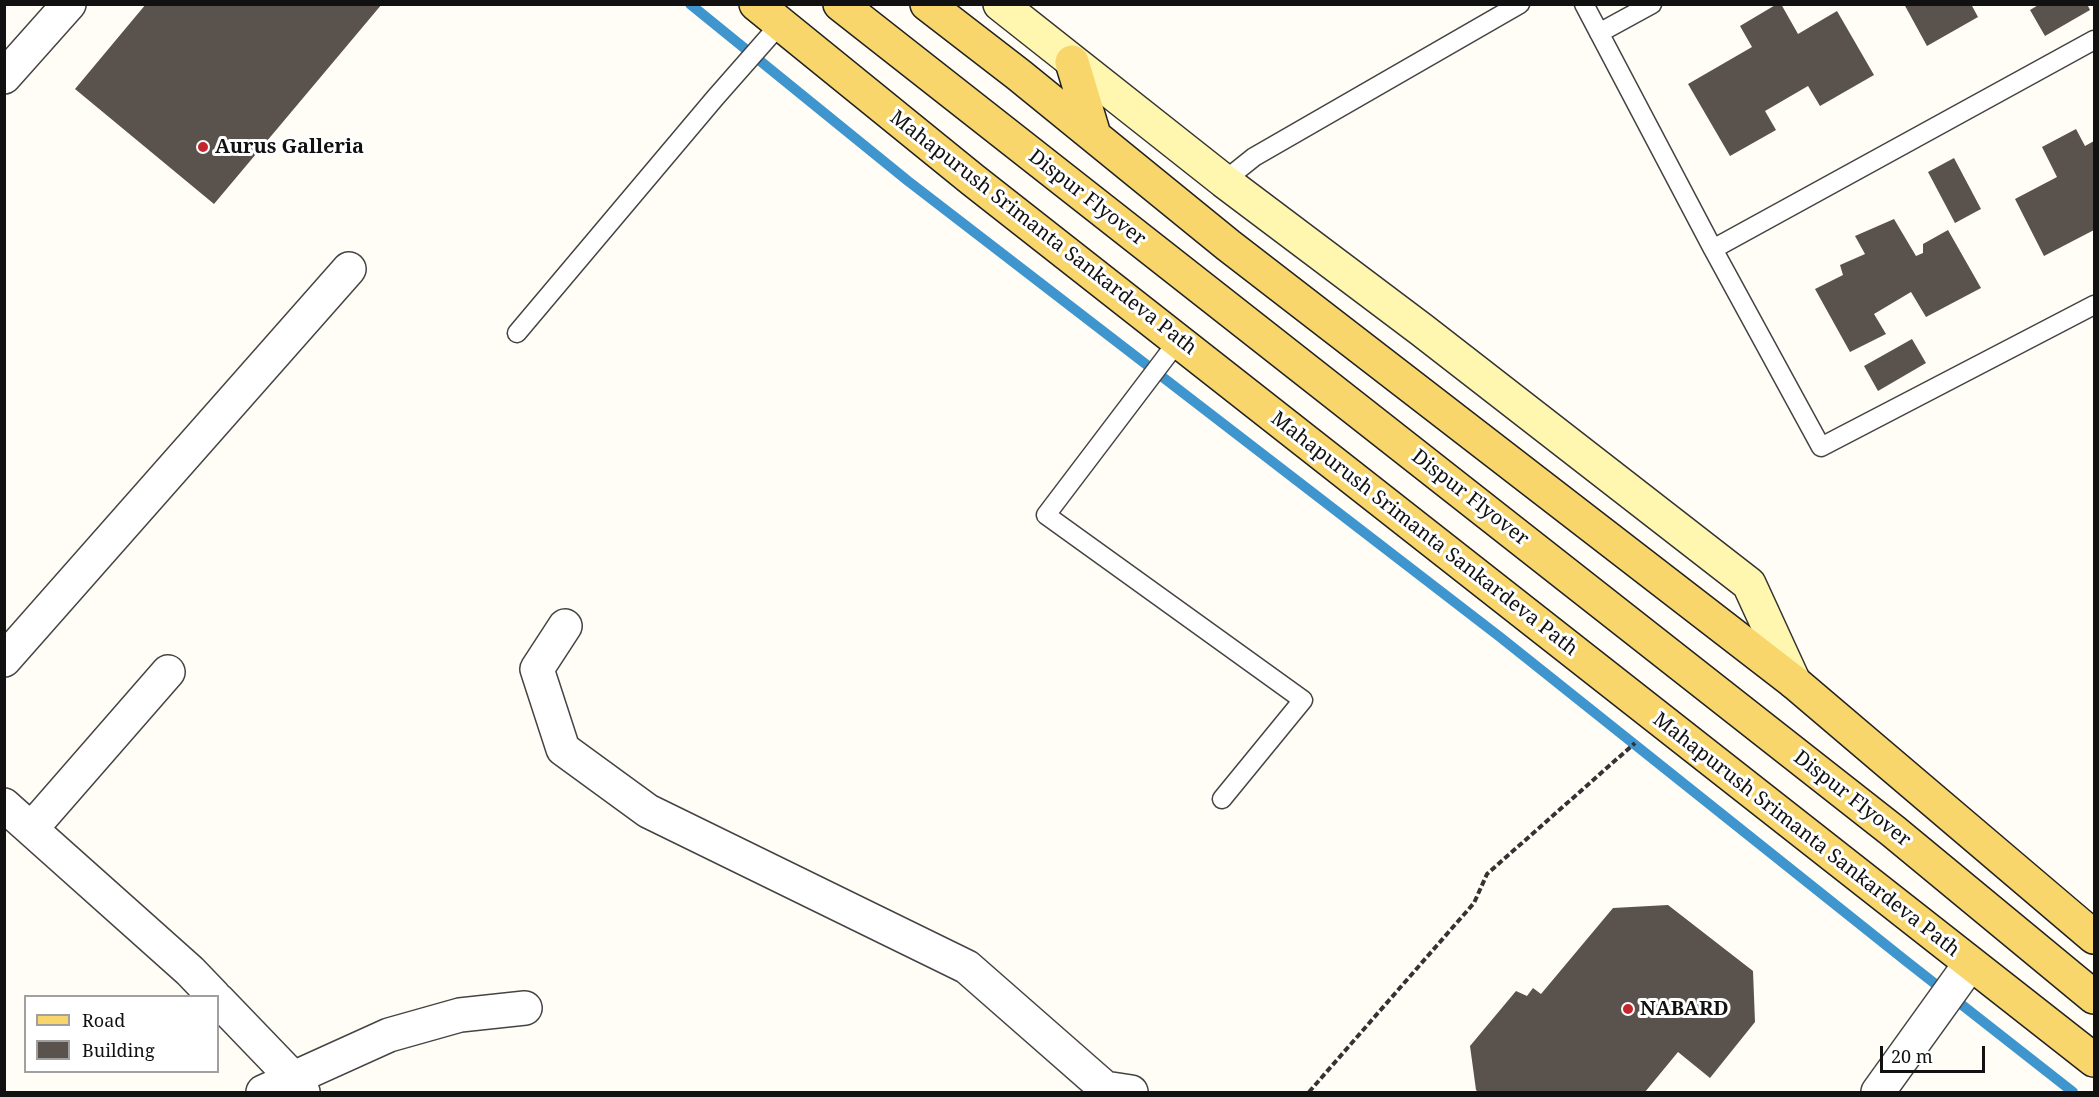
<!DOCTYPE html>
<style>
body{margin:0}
#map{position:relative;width:2099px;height:1097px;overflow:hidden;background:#fffdf5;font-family:"Noto Serif",serif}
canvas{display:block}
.frame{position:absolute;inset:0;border:6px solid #111;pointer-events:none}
.legend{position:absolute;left:24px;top:995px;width:195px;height:78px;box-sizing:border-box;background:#fff;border:2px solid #a0a0a0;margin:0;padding:8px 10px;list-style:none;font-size:18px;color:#111}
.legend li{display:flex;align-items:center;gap:12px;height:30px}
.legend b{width:30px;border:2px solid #a0a0a0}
.scale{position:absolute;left:1880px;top:1046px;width:105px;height:27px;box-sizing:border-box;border:3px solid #111;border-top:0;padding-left:8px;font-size:18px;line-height:21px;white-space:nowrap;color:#111;-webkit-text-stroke:4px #fff;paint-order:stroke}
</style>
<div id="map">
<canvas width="2099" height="1097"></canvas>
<div class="frame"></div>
<ul class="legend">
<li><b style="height:8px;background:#f9d66b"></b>Road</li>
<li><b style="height:16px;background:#5a524d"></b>Building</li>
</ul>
<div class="scale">20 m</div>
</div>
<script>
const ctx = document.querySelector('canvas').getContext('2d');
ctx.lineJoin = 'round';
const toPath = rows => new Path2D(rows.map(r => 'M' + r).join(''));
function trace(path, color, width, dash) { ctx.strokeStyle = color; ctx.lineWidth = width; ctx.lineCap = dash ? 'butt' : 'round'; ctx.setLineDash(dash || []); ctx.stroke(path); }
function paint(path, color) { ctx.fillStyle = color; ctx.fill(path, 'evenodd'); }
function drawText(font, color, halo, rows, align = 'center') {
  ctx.font = font + ' "Noto Serif",serif'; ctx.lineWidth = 6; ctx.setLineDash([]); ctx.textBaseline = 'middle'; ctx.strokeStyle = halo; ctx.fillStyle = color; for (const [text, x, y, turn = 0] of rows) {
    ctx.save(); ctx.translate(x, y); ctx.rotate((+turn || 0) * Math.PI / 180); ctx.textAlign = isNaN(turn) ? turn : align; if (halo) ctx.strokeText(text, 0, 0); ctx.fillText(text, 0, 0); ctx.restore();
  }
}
const stream = toPath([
 [690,4,908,181,1500,637,1906,961,2073,1092]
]);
const building = toPath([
 [146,4,382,4,214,204,75,89],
 [1777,4,1781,4,1798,34,1837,11,1874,75,1820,106,1808,86,1765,111,1776,130,1730,156,1688,84,1752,47,1740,26],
 [1904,4,1971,4,1978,17,1927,46],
 [2040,4,2087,4,2090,10,2045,36,2030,10],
 [2076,129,2085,146,2094,141,2094,230,2044,256,2015,199,2057,177,2042,147],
 [1954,158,1981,209,1955,223,1928,172],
 [1894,219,1916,256,1923,253,1923,244,1948,230,1981,288,1926,317,1911,292,1874,314,1886,334,1850,352,1815,289,1843,275,1840,265,1865,254,1855,236],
 [1912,339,1926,363,1878,391,1864,366],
 [1668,905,1753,971,1755,1022,1710,1078,1678,1052,1645,1092,1478,1092,1476,1090,1470,1046,1516,991,1527,996,1533,988,1541,994,1613,908]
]);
const path = toPath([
 [1309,1092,1474,903,1487,874,1635,743]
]);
const lane = toPath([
 [1584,4,1713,249,2094,40],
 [1599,33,1652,4],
 [1224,181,1254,157,1520,4],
 [1713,249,1821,447,2094,305],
 [517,333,715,98,781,23],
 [1178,341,1046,515,1303,700,1222,799]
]);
const street = toPath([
 [4,77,69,4],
 [565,626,537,669,563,749,648,811,967,967,1105,1088,1131,1092],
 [4,660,349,269],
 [4,805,190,971,214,996],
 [32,828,168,672],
 [218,1000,294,1079,303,1092],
 [263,1092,389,1035,460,1015,525,1008],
 [1878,1092,1970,964]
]);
const secondary = toPath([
 [1000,4,1224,181,1422,330,1749,584,1794,682]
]);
const primary = toPath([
 [756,4,973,180,2094,1060],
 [840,4,1893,831,2094,997],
 [927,4,1019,75,1228,245,1794,682,2094,937],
 [1072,62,1094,135]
]);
const markers = [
 [203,147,6,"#c4262e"],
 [1628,1009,6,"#c4262e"]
];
const poiNames = [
 ["Aurus Galleria",215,147],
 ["NABARD",1640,1009]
];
const streetNames = [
 ["Dispur Flyover",1087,198,38],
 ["Mahapurush Srimanta Sankardeva Path",1043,233,38],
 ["Dispur Flyover",1470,498,38],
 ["Mahapurush Srimanta Sankardeva Path",1424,534,38],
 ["Dispur Flyover",1852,799,38],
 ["Mahapurush Srimanta Sankardeva Path",1806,835,38]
];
trace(stream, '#3f96cf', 10);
paint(building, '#5a524d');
trace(lane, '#444', 21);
trace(street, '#444', 36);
trace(secondary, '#333', 36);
trace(primary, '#222', 36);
trace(path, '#333', 4, [6, 3]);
trace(lane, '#fff', 18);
trace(street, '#fff', 33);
trace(secondary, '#fff6b0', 33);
trace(primary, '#f9d66b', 33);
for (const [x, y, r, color] of markers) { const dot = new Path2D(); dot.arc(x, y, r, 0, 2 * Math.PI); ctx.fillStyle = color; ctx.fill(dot); trace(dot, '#fff', 2); }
drawText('bold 20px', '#111', '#fff', poiNames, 'left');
drawText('20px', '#111', '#fff', streetNames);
</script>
